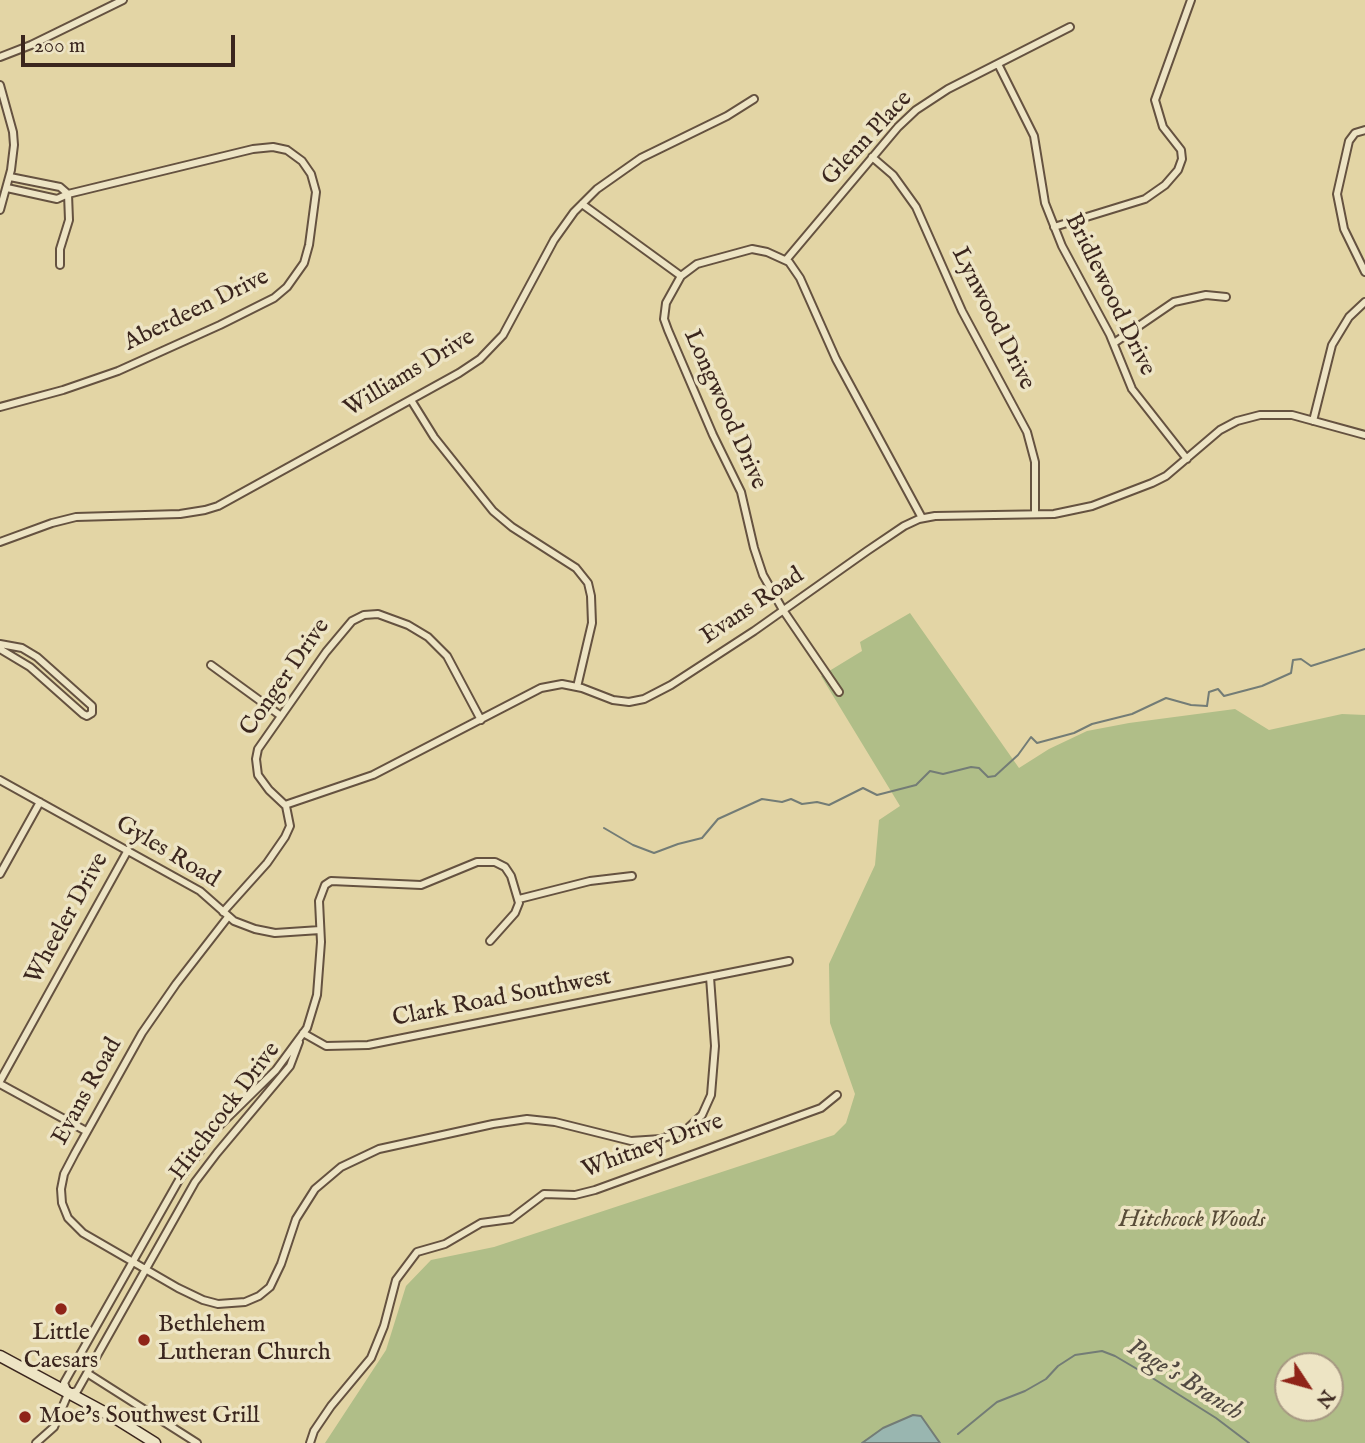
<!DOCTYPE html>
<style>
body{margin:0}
#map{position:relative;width:1365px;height:1443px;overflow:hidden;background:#e3d5a5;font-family:"IM FELL English",serif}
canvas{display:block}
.north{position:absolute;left:1274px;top:1352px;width:70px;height:70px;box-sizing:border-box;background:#ede4c4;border:2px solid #a69882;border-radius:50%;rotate:126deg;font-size:19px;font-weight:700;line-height:28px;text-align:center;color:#3b261e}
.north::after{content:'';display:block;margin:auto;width:24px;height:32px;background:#8f2418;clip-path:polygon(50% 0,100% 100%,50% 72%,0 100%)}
.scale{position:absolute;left:21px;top:35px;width:214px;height:32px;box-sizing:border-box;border:4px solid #3b261e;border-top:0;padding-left:9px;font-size:21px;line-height:24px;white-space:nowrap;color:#3b261e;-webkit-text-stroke:5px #ede4c4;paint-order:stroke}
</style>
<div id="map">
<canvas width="1365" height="1443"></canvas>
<div class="north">N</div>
<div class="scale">200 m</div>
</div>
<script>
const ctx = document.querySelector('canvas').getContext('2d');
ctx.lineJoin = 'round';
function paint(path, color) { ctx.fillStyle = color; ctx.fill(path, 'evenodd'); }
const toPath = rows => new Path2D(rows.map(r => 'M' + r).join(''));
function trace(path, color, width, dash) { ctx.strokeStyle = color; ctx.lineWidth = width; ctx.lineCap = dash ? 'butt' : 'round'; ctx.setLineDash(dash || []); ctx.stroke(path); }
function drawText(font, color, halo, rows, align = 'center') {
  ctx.font = font + ' "IM FELL English",serif'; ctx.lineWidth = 7; ctx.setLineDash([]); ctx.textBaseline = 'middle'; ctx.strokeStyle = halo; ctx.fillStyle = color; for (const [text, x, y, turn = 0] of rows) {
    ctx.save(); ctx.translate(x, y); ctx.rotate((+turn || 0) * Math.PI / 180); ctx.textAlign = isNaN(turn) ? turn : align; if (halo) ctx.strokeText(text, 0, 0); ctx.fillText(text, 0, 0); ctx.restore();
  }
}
const green = toPath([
 [910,613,1019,768,1049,749,1087,731,1129,723,1235,709,1269,730,1342,714,1365,715,1365,1443,325,1443,386,1350,406,1286,431,1260,494,1247,834,1135,846,1123,855,1094,830,1023,829,964,875,865,879,820,900,806,821,676,862,651,860,642],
 [1288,1366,1330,1366,1330,1408,1288,1408]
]);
const water = toPath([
 [913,1415,921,1416,940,1443,862,1443,883,1428,913,1415]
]);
const stream = toPath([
 [604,828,633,845,654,853,678,844,702,838,718,819,762,799,782,802,791,799,802,804,817,802,829,805,863,788,877,795,916,785,930,771,943,774,971,767,979,768,988,777,995,776,1018,755,1031,737,1037,743,1074,733,1092,724,1132,714,1166,698,1191,705,1207,706,1209,692,1218,689,1224,696,1262,686,1291,673,1293,660,1301,659,1311,666,1365,649],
 [958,1434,997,1402,1025,1391,1046,1379,1058,1366,1075,1355,1102,1351,1115,1356,1154,1379,1216,1418,1249,1443]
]);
const street = toPath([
 [0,57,31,45,123,0],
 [998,64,1034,136,1045,203,1062,246,1110,335,1132,389,1187,459],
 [0,85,13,132,14,145,11,170,0,210],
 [1365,130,1355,133,1349,141,1337,194,1344,229,1365,272],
 [872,157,893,175,916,207,962,311,1027,432,1035,462,1035,514],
 [7,188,57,199,68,194,69,220,60,249,60,265],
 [582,204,681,276],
 [1054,227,1145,199,1165,185,1178,170,1182,159,1181,150,1163,127,1155,100,1191,0],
 [786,260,898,127,916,110,948,89,1070,27],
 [1114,343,1174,302,1206,295,1226,297],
 [411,400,434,437,493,511,512,527,576,568,588,583,591,596,592,623,577,687],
 [0,407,63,390,118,371,220,325,274,298,287,287,304,263,309,245,316,192,311,174,302,161,287,150,273,147,253,149,68,194,60,187,10,177],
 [1313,421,1332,345,1349,317,1365,302],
 [0,542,52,523,76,517,180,514,205,510,218,506,459,373,480,359,503,335,554,240,574,212,597,189,641,158,727,116,754,99],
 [0,644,22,648,37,657,92,706,92,713,87,716,83,714,30,667,0,649],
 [211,665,281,716],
 [839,692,783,610,763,575,754,548,741,492,713,435,668,330,664,319,666,303,681,276,697,264,752,249,767,252,789,262,800,278,836,359,922,518],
 [0,780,200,891,234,921,255,929,275,933,320,930],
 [285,805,373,775,541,688,562,684,582,688,613,700,629,702,644,699,671,685,754,631,867,551,904,526,919,519,935,516,1054,514,1092,506,1152,483,1166,476,1220,430,1237,421,1260,415,1292,415,1365,435],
 [0,874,40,802],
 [519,899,590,881,632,876],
 [223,912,267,863,285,837,290,826,286,806,269,790,258,775,256,759,258,749,326,652,352,621,364,615,378,614,408,625,428,637,447,656,481,720],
 [228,917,176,984,142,1033,75,1153,64,1174,61,1189,62,1203,68,1218,83,1233,178,1288,203,1300,218,1304,245,1302,259,1296,270,1287,281,1264,296,1219,315,1189,341,1167,379,1149,493,1124,527,1119,555,1122,631,1141,661,1139,686,1130,702,1115,711,1095,715,1046,710,977],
 [303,1033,326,1046,368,1045,789,961],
 [0,1081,128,850],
 [0,1084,86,1131],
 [87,1373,197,1443],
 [68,1392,64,1383,179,1180,218,1127,276,1070,307,1028,317,995,321,942,319,901,325,885,331,881,421,885,477,862,495,862,505,867,511,876,519,903,515,913,490,941],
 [70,1393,77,1391,195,1182,217,1153,290,1066,299,1042],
 [36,1443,54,1427,68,1394],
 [310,1443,314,1431,331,1406,371,1358,384,1326,396,1280,417,1252,445,1244,481,1223,511,1219,544,1194,575,1195,595,1190,821,1108,837,1095]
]);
const secondary = toPath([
 [0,1356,115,1418,155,1443]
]);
const markers = [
 [61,1309,7,"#8f2418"],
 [144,1340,7,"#8f2418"],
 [25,1417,7,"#8f2418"]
];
const streetNames = [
 ["Glenn Place",868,139,-47],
 ["Bridlewood Drive",1109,295,64],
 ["Aberdeen Drive",197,311,-26],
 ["Lynwood Drive",992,319,63],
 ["Williams Drive",410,374,-31],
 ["Longwood Drive",724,410,66],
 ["Evans Road",753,607,-34],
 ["Conger Drive",286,678,-55],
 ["Gyles Road",167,853,31],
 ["Wheeler Drive",68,919,-61],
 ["Clark Road Southwest",502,999,-11],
 ["Evans Road",88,1092,-61],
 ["Hitchcock Drive",226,1112,-53],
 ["Whitney Drive",653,1147,-20]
];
const parkNames = [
 ["Hitchcock Woods",1192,1221]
];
const poiNames = [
 ["Bethlehem",158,1326],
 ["Lutheran Church",158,1354],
 ["Little",61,1334,"center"],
 ["Caesars",61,1362,"center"],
 ["Moe's Southwest Grill",39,1417]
];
const waterNames = [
 ["Page's Branch",1184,1381,32]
];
paint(green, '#b0be88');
paint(water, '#99b6b0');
trace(water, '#737c76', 2);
trace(stream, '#737c76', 2);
trace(street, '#655240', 10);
trace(secondary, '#3b261e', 13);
trace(street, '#ede4c4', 6);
trace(secondary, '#ede4c4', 10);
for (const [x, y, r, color] of markers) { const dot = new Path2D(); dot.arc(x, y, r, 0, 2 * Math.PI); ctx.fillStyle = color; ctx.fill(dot); trace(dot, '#ede4c4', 2.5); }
drawText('24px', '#3b261e', '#ede4c4', streetNames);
drawText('italic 24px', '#584c38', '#ede4c4', parkNames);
drawText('24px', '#3b261e', '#ede4c4', poiNames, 'left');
drawText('italic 26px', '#524a42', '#ede4c4', waterNames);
</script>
